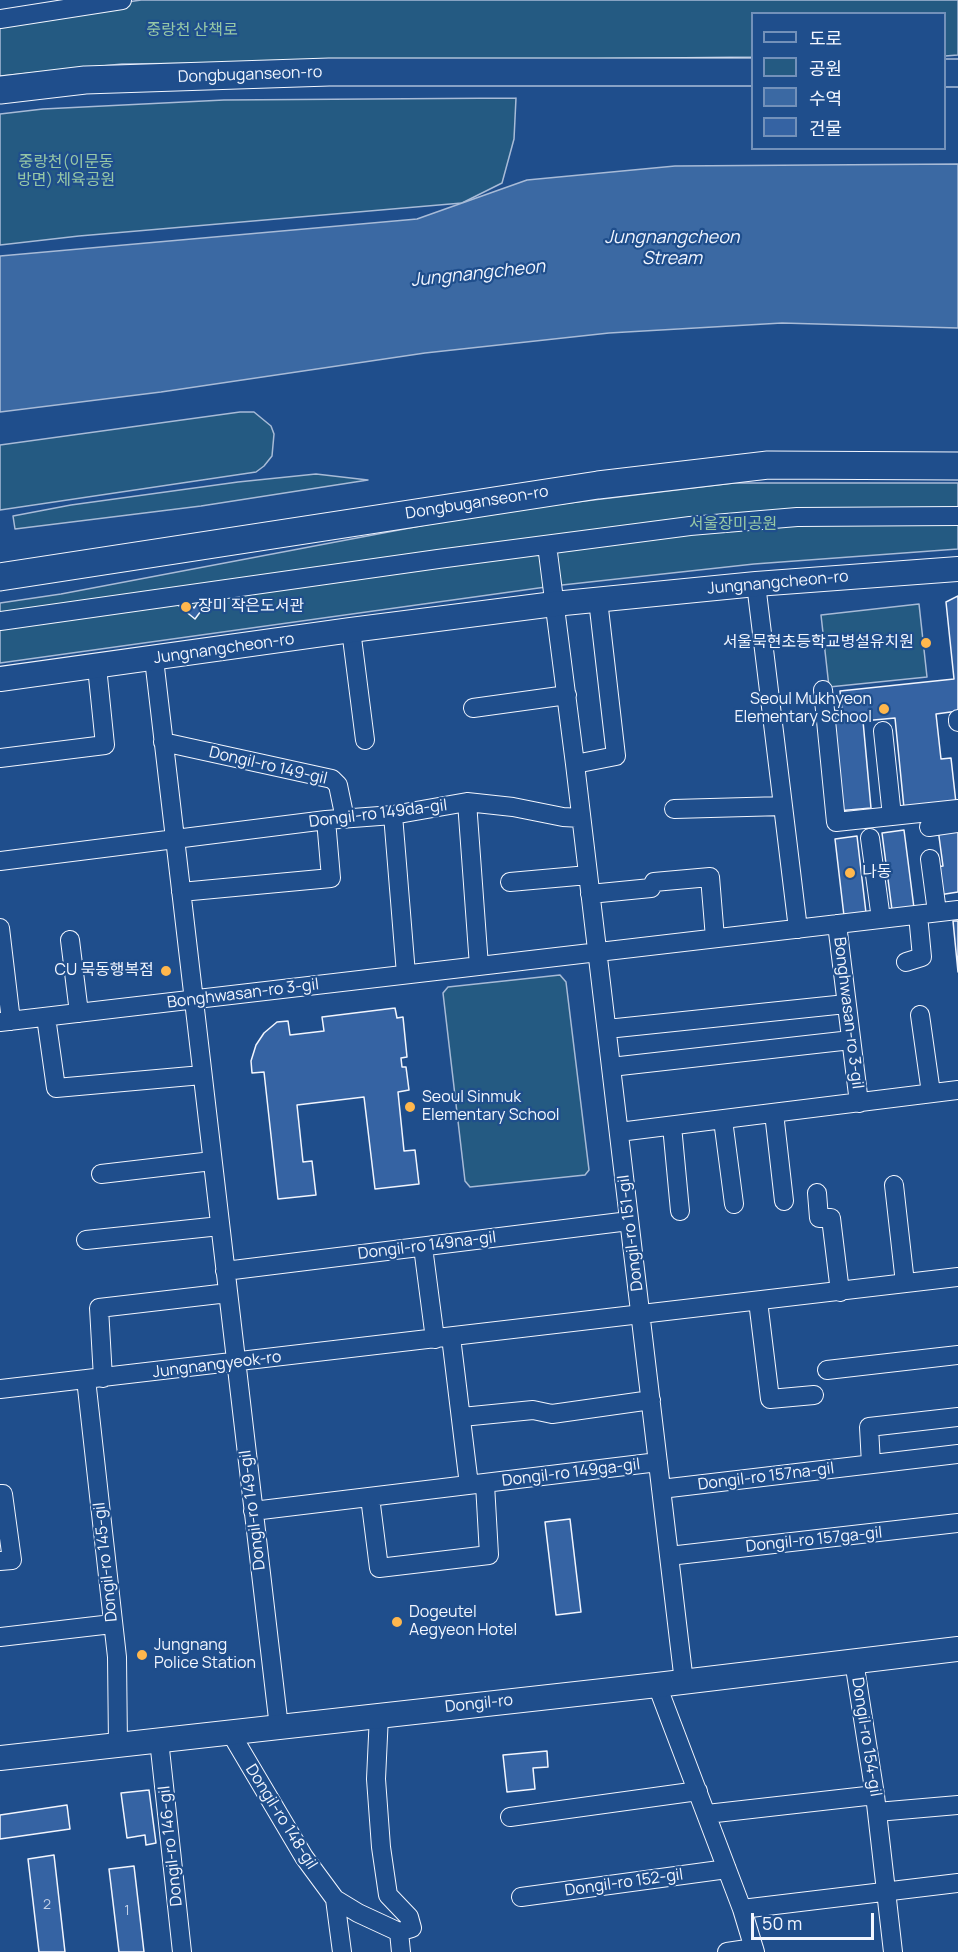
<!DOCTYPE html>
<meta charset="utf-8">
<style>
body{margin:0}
#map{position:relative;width:958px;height:1952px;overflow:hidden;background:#1f4e8c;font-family:Manrope,"Noto Sans KR",sans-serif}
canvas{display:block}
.legend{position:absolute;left:751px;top:12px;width:195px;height:138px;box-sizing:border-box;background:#1f4e8c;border:2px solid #7391ba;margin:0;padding:8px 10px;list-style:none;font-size:18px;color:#f2f6ff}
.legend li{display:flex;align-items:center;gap:12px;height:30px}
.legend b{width:30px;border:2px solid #7391ba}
.scale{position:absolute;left:751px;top:1913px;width:123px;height:27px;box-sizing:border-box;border:3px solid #f2f6ff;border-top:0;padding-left:8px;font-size:18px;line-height:21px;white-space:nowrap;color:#f2f6ff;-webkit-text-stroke:4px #1f4e8c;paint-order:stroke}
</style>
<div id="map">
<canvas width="958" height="1952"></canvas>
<ul class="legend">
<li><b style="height:8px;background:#1f4e8c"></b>도로</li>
<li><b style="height:16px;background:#245a82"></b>공원</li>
<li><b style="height:16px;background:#3b69a3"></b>수역</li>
<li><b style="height:16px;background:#3563a3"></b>건물</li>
</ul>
<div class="scale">50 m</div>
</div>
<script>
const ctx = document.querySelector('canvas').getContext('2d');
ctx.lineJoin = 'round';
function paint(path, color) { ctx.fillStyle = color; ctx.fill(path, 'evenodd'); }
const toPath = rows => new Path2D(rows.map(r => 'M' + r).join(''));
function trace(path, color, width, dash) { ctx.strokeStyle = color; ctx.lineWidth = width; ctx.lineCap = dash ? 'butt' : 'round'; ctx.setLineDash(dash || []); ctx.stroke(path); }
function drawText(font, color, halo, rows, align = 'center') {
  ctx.font = font + ' Manrope,"Noto Sans KR",sans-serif'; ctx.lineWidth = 4.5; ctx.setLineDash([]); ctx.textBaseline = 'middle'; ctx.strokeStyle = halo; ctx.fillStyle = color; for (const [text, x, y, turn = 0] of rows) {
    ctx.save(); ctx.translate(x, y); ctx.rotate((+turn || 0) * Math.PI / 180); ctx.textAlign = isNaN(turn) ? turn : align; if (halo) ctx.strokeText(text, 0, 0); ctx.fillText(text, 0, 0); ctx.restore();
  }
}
const green = toPath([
 [141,0,958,0,958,55,945,56,944,14,752,14,752,57,122,64,0,76,0,21,141,0],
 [516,98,514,139,502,183,462,203,79,236,0,245,0,114,43,109,224,100,516,98],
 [240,412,254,412,271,426,274,434,272,456,264,466,256,472,0,510,0,445,240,412],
 [316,474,368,480,201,506,15,529,13,516,71,505,238,482,316,474],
 [734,483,958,483,958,549,754,564,553,586,0,663,0,603,61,594,494,512,734,483],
 [919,604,927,677,829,687,821,615,919,604],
 [560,975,566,982,589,1170,585,1175,470,1187,465,1181,443,993,448,987,560,975]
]);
const water = toPath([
 [958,164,958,328,782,323,609,333,425,353,161,392,0,412,0,256,417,219,527,180,675,166,958,164]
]);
const building = toPath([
 [212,596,195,619,179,606,183,599,194,608,202,597,212,596],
 [958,596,958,711,936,714,941,759,951,758,956,803,904,808,895,718,863,721,871,808,837,811,828,711,842,710,840,691,954,679,946,602,958,596],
 [958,827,958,892,939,895,936,867,943,866,938,829,958,827],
 [904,830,914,908,892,910,882,833,904,830],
 [857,836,866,913,844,916,835,839,857,836],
 [953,921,958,921,958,972,953,921],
 [395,1008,397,1018,403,1017,407,1057,401,1058,402,1067,406,1067,409,1090,398,1092,404,1151,415,1150,419,1184,375,1189,364,1097,297,1105,303,1162,312,1161,316,1195,278,1199,264,1072,252,1073,251,1061,256,1045,264,1033,277,1022,288,1021,290,1035,324,1031,322,1017,395,1008],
 [570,1519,581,1612,556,1615,545,1522,570,1519],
 [547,1751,548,1767,533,1768,535,1789,507,1792,503,1755,547,1751],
 [149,1790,156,1843,146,1845,145,1835,127,1838,121,1793,149,1790],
 [67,1805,70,1829,0,1839,0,1815,67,1805],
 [54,1855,65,1952,39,1952,28,1859,54,1855],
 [134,1866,144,1952,119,1952,109,1869,134,1866]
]);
const minor = toPath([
 [0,19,122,0],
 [547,545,575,764,684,1682],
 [756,584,798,929],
 [0,621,438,559,690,526,797,517,958,516],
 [351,630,365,740],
 [154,659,279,1727],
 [823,690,836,822,958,809],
 [473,708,567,695],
 [958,719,958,722],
 [883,731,892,816],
 [163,742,332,779,338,785,345,819],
 [0,758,105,745,97,667],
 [575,764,616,756,598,600],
 [467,802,479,966],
 [674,809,783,806],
 [393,815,406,974],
 [929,827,958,823],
 [870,838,881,919],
 [930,859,937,912],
 [0,861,326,820,393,815,467,802,513,807,563,817,581,818],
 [510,882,588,875],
 [181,892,331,878,326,820],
 [590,894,651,888,654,882,710,877,715,938],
 [837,924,859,1103],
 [0,928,11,1021],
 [70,940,79,1013],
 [906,962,922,957,918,915],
 [920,1015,931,1093],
 [46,1017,56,1088,202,1075],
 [0,1022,958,910],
 [607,1029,846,1004],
 [611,1067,851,1040],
 [774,1113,784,1201],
 [723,1120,734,1204],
 [672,1126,680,1211],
 [619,1132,958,1090],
 [101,1174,212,1161],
 [894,1185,905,1283],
 [817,1193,819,1218,831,1218,840,1292],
 [86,1240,220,1226],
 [423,1247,435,1339],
 [225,1271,629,1221],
 [758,1301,770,1399,814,1395],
 [451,1337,469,1485],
 [827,1370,958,1355],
 [103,1378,99,1308,228,1293],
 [86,1379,117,1657,118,1745],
 [0,1389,958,1277],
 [462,1417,533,1410,552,1414,651,1400],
 [871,1464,869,1427,958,1417],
 [661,1489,958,1454],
 [0,1494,3,1494,12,1560,0,1561],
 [370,1497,379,1568,489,1555,485,1484],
 [253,1511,658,1462],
 [669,1556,958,1523],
 [0,1637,112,1624],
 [854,1661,875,1795,893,1952],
 [657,1685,742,1909,755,1952],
 [379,1715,376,1779,381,1847,388,1895,409,1917,412,1928,399,1932],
 [230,1732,304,1857,335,1899,358,1913,399,1932,401,1952],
 [159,1740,182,1952],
 [877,1812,958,1805],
 [707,1814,875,1795],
 [510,1817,698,1791],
 [521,1897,727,1869],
 [335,1899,342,1952],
 [742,1909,958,1883],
 [727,1952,754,1948]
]);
const major = toPath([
 [0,679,351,630,554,604,756,584,958,569],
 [0,1758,657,1685,958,1649]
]);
const highway = toPath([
 [944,73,958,73],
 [0,90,85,80,329,72,752,72],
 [0,577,598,485,768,465,958,466]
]);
const markers = [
 [186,607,6,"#ffb74d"],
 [926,643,6,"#ffb74d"],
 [884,709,6,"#ffb74d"],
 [850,873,6,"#ffb74d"],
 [166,971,6,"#ffb74d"],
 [410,1107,6,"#ffb74d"],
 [397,1622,6,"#ffb74d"],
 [142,1655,6,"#ffb74d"]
];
const numberNames = [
 ["2",47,1905],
 ["1",127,1911]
];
const parkNames = [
 ["중랑천 산책로",192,31],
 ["중랑천(이문동",66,163],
 ["방면) 체육공원",66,181],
 ["서울장미공원",733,525]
];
const streetNames = [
 ["Dongbuganseon-ro",250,75,-2],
 ["Dongbuganseon-ro",477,503,-9],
 ["Jungnangcheon-ro",778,583,-5],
 ["Jungnangcheon-ro",224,649,-8],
 ["Dongil-ro 149-gil",268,766,13],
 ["Dongil-ro 149da-gil",378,814,-7],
 ["Bonghwasan-ro 3-gil",243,994,-7],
 ["Bonghwasan-ro 3-gil",848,1013,83],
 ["Dongil-ro 151-gil",631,1233,-97],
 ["Dongil-ro 149na-gil",427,1246,-7],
 ["Jungnangyeok-ro",217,1365,-7],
 ["Dongil-ro 149ga-gil",571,1473,-7],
 ["Dongil-ro 157na-gil",766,1477,-7],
 ["Dongil-ro 149-gil",253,1510,-97],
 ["Dongil-ro 157ga-gil",814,1540,-6],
 ["Dongil-ro 145-gil",106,1562,-96],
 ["Dongil-ro",479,1704,-6],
 ["Dongil-ro 154-gil",866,1737,81],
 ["Dongil-ro 148-gil",281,1817,58],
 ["Dongil-ro 146-gil",171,1846,-96],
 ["Dongil-ro 152-gil",624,1883,-8]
];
const poiNames = [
 ["장미 작은도서관",198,607],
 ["서울묵현초등학교병설유치원",914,643,"right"],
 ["Seoul Mukhyeon",872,700,"right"],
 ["Elementary School",872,718,"right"],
 ["나동",862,873],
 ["CU 묵동행복점",154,971,"right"],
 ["Seoul Sinmuk",422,1098],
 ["Elementary School",422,1116],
 ["Dogeutel",409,1613],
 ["Aegyeon Hotel",409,1631],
 ["Jungnang",154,1646],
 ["Police Station",154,1664]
];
const waterNames = [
 ["Jungnangcheon",672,238],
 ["Stream",672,259],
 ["Jungnangcheon",478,274,-6]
];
paint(green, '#245a82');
trace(green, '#a8bbd7', 1.5);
paint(water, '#3b69a3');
trace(water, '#a8bbd7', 1.5);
paint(building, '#3563a3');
trace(building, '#f2f6ff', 1.5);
trace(minor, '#f2f6ff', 20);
trace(major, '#f2f6ff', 26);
trace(highway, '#f2f6ff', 29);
trace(minor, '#1f4e8c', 18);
trace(major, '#1f4e8c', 24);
trace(highway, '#1f4e8c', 27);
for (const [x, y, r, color] of markers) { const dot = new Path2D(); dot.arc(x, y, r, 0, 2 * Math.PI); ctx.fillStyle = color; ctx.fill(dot); trace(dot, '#1f4e8c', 2); }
drawText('14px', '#c3d1e8', null, numberNames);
drawText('16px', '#97c8a6', '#1f4e8c', parkNames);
drawText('16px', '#f2f6ff', '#1f4e8c', streetNames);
drawText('16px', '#f2f6ff', '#1f4e8c', poiNames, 'left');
drawText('italic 18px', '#f2f6ff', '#1f4e8c', waterNames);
</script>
